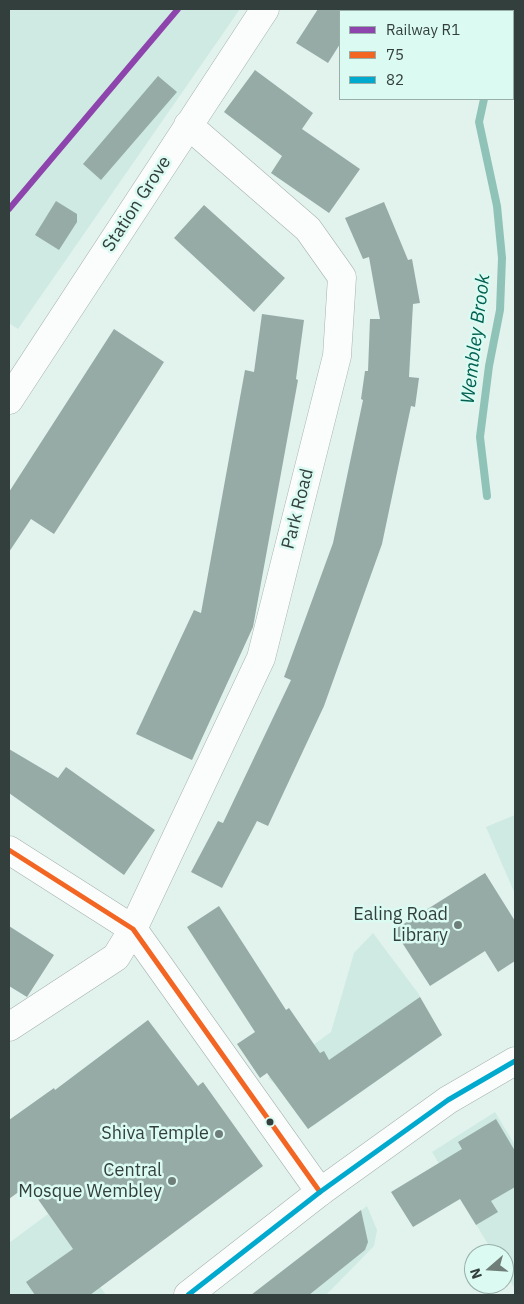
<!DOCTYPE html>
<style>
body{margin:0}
#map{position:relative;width:524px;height:1304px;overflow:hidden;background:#e2f3ee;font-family:"IBM Plex Sans",sans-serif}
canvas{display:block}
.frame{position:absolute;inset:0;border:10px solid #333f3c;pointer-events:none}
.legend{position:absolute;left:339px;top:10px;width:175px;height:90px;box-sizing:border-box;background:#dbfaf1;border:1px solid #98afa9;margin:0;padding:6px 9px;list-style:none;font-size:15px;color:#333f3c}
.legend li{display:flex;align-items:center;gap:10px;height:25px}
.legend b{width:25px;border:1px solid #98afa9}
.north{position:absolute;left:464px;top:1244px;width:50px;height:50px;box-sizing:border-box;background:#dbfaf1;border:1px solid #98afa9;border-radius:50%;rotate:251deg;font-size:14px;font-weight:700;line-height:20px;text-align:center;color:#333f3c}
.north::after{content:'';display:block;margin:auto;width:18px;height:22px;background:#707e7a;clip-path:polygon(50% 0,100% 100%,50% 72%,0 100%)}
</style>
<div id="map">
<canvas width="524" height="1304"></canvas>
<div class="frame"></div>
<ul class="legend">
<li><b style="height:6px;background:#8e44ad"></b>Railway R1</li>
<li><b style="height:6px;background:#f26522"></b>75</li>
<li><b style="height:6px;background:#00a9ce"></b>82</li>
</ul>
<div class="north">N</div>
</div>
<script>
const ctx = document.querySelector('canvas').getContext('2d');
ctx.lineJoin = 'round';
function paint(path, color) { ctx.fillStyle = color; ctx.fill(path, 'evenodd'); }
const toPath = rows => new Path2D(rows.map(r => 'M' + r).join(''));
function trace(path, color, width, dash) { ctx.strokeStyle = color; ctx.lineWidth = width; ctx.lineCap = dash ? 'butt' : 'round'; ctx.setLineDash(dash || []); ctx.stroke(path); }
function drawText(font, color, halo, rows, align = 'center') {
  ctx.font = font + ' "IBM Plex Sans",sans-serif'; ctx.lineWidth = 5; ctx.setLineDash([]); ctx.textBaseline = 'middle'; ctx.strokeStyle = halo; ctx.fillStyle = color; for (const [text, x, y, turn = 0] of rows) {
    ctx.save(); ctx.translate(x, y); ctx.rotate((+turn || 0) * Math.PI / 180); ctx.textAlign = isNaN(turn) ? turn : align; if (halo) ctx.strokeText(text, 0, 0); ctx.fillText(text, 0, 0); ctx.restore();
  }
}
const built = toPath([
 [9,9,240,9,18,329,9,323],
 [515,815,515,894,486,827],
 [373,933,418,993,442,1035,313,1126,305,1125,275,1084,268,1078,331,1032,354,953],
 [495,1112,515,1145,515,1289,504,1270,504,1254,494,1254,432,1152],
 [367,1206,377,1230,374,1246,326,1295,252,1295],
 [48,1214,106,1295,9,1295,9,1243]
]);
const stream = toPath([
 [501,11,502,9],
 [484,99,479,122,497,206,502,258,500,310,489,366,480,437,487,496]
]);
const building = toPath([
 [318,9,340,9,340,44,328,63,296,43],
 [255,70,313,113,302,129,360,169,329,213,271,173,282,156,224,112],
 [158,76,177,92,101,180,83,164],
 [56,201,77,214,77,222,59,250,35,235],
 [384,202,408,260,412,259,420,303,413,304,409,377,419,378,415,407,411,406,382,544,324,706,268,826,257,821,222,888,191,872,218,821,223,823,291,680,284,677,333,543,363,400,361,399,365,371,368,371,370,319,380,319,369,257,363,259,345,218],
 [204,205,285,278,254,312,174,238],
 [262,314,304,320,296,379,298,380,253,627,192,760,136,734,194,610,201,613,245,370,254,372],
 [114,329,164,362,54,534,31,519,9,552,9,492],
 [9,749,58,778,66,767,155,830,124,875,9,793],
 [485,873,515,921,515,961,498,972,485,951,430,986,394,930],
 [219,906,286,1010,289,1008,320,1053,324,1051,329,1060,420,997,442,1035,308,1129,267,1073,260,1078,237,1044,255,1032,187,927],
 [9,926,54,955,27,997,9,986],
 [148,1020,198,1086,203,1082,263,1166,90,1295,35,1295,26,1282,73,1249,28,1185,9,1199,9,1120,54,1088,55,1090],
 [496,1119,515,1151,515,1187,491,1201,498,1212,476,1225,460,1199,413,1227,391,1192,462,1149,458,1142],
 [361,1210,368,1242,365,1250,309,1295,251,1295]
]);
const minor = toPath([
 [9,400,265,9],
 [9,850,133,929,320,1192],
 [9,1027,116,957,133,929,261,658,337,356,342,277,308,229,188,125]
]);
const major = toPath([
 [188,1295,320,1192,448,1100,515,1061]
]);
const bus1 = toPath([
 [9,850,133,929,320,1192]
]);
const bus2 = toPath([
 [188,1295,320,1192,448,1100,515,1061]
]);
const rail1 = toPath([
 [9,209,178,9]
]);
const markers = [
 [458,925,5,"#707e7a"],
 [270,1122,4.5,"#333f3c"],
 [219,1134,5,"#707e7a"],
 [172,1181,5,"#707e7a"]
];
const streetNames = [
 ["Station Grove",137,204,-57],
 ["Park Road",298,509,-76]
];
const poiNames = [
 ["Ealing Road",448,915],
 ["Library",448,936],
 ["Shiva Temple",209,1134],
 ["Central",162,1171],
 ["Mosque Wembley",162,1192]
];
const waterNames = [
 ["Wembley Brook",476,339,-83]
];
paint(built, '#ceeae2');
trace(stream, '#90c3b7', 8);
paint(building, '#97aba6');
trace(minor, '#a5b2ae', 29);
trace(major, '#a5b2ae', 29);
trace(minor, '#fbfdfc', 28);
trace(major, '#fbfdfc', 28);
trace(bus1, '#f26522', 5);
trace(bus2, '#00a9ce', 5);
trace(rail1, '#8e44ad', 6);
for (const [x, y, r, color] of markers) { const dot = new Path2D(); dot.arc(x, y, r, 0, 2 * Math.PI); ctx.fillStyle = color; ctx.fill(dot); trace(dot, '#dbfaf1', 2); }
drawText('18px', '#333f3c', '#dbfaf1', streetNames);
drawText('18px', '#333f3c', '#dbfaf1', poiNames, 'right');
drawText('italic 19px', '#006051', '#dbfaf1', waterNames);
</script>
